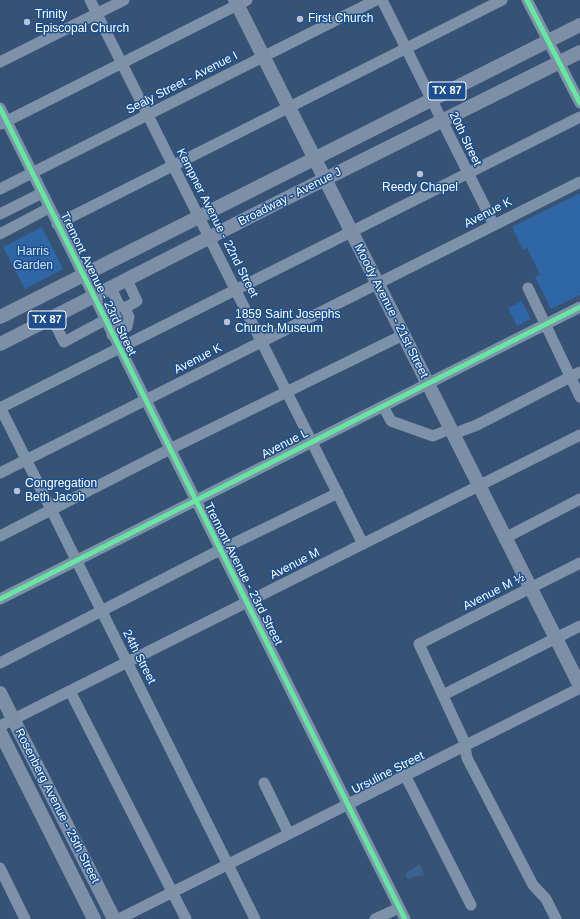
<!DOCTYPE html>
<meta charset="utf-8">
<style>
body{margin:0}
canvas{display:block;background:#365274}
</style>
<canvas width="580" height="919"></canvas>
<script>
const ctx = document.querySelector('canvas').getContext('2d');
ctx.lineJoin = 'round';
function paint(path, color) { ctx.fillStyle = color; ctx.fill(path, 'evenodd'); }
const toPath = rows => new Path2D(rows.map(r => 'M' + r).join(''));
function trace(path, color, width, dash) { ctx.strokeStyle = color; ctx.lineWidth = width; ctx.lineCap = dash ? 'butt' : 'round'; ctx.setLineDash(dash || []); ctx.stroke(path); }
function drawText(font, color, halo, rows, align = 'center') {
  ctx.font = font + ' Helvetica,sans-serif'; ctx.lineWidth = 3; ctx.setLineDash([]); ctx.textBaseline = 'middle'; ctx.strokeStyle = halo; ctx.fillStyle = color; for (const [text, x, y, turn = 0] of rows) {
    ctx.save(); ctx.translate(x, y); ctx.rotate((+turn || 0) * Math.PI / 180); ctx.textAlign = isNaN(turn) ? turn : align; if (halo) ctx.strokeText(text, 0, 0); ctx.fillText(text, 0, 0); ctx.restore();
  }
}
const green = toPath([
 [580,193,580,295,551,309,535,277,540,274,527,248,523,250,512,227],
 [42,227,63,269,25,289,3,247],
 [522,301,531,319,517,326,508,308]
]);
const water = toPath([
 [420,864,424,875,413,877,408,880,405,874]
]);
const minor = toPath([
 [90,0,363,544],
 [382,0,494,225],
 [527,0,580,103],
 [0,62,124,0],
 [0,108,405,919],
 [1,124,247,0],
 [0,189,376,0],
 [0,214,42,193],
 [57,224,502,0],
 [0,234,49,208],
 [111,288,119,305,125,308,129,317,127,327,112,335],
 [528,288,580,397],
 [125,308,137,301,127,280],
 [112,309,122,330],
 [52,318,64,342,105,320],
 [383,406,391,421,433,436,450,429],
 [0,407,255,919],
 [0,408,580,117],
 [453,434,477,425,580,372],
 [0,473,580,182],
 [0,536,170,449,403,335],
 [505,538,580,499],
 [0,599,580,307],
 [0,663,220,550,338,493],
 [70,691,186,919],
 [443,695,580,626],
 [0,726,580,435],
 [405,775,471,905],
 [264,783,289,834],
 [0,868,25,919],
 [119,919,580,688],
 [375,919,399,908],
 [556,919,546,899,533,885,467,758,464,741,419,644,580,563]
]);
const major = toPath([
 [235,0,580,686],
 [0,317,580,25],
 [0,344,277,203,580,52],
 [0,693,114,919],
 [0,732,94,919]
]);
const tram = toPath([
 [0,698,112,919],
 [0,722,98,919]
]);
const cycleway = toPath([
 [527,0,580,103],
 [0,108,405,919],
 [0,599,580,307]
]);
const markers = [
 [300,19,4,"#b9c2ce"],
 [27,22,4,"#b9c2ce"],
 [420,174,4,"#b9c2ce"],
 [227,322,4,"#b9c2ce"],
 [17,491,4,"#b9c2ce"]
];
const shields = [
 [447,91,38],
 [47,320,38]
];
const shieldNames = [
 ["TX 87",447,91],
 ["TX 87",47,320]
];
const poiNames = [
 ["Trinity",35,15],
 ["Episcopal Church",35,29],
 ["First Church",308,19],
 ["Reedy Chapel",420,188,"center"],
 ["1859 Saint Josephs",235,315],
 ["Church Museum",235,329],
 ["Congregation",25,484],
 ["Beth Jacob",25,498]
];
const streetNames = [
 ["Sealy Street - Avenue I",182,83,-27],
 ["20th Street",465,139,64],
 ["Broadway - Avenue J",290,197,-27],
 ["Avenue K",488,213,-27],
 ["Kempner Avenue - 22nd Street",217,223,63],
 ["Tremont Avenue - 23rd Street",98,284,64],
 ["Moody Avenue - 21st Street",391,311,63],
 ["Avenue K",198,359,-27],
 ["Avenue L",285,444,-27],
 ["Avenue M",295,564,-27],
 ["Tremont Avenue - 23rd Street",243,574,63],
 ["Avenue M ½",494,592,-27],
 ["24th Street",139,657,63],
 ["Ursuline Street",388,773,-27],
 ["Rosenberg Avenue - 25th Street",57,806,63]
];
const parkNames = [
 ["Harris",33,252],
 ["Garden",33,266]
];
paint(green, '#2f66a5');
paint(water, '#3b618d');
trace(minor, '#7d92a8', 11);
trace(major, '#7d8ea7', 14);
trace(tram, '#7e92a7', 1);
trace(cycleway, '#66e7a1', 5);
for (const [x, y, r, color] of markers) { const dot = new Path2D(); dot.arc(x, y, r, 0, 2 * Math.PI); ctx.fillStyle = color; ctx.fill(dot); trace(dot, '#1b4f8f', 1.5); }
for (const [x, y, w] of shields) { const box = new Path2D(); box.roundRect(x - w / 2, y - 9, w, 18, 3); ctx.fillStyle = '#1b4f8f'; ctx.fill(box); trace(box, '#fff', 1); }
drawText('bold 11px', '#fff', null, shieldNames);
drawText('12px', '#fff', '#1b4f8f', poiNames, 'left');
drawText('12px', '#fff', '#1b4f8f', streetNames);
drawText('12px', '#cfe3fa', '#1b4f8f', parkNames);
</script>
